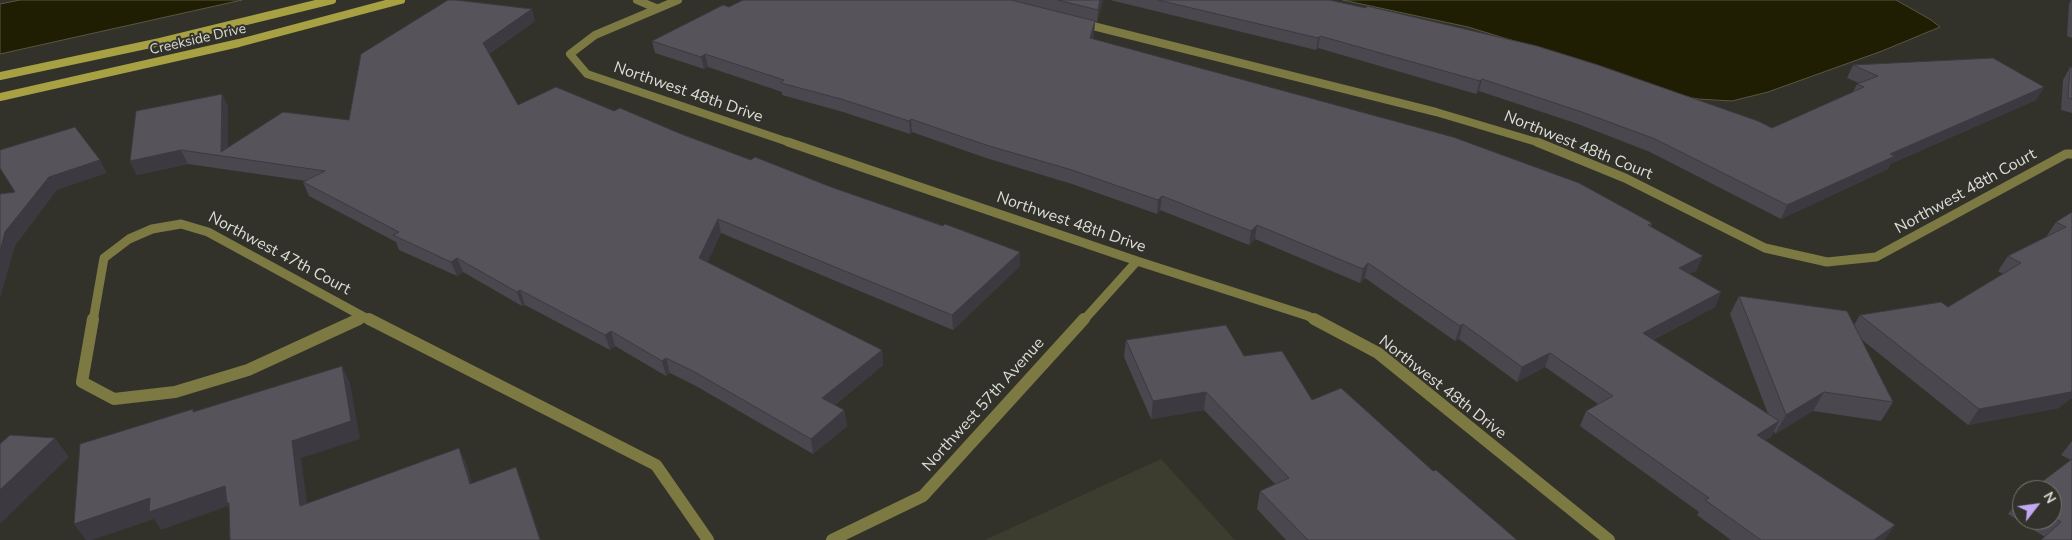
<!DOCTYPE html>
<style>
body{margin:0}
#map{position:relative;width:2072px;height:540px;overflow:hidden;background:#32322b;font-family:"Nunito Sans",sans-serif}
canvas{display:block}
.north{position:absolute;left:2012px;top:480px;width:50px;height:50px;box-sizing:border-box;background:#32322b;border:1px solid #767670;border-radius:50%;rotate:60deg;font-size:14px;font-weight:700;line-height:20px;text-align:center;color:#ddddd8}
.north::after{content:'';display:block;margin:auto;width:18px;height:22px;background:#c1a8f3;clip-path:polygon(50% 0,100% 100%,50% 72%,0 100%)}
</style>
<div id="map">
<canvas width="2072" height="540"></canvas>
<div class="north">N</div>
</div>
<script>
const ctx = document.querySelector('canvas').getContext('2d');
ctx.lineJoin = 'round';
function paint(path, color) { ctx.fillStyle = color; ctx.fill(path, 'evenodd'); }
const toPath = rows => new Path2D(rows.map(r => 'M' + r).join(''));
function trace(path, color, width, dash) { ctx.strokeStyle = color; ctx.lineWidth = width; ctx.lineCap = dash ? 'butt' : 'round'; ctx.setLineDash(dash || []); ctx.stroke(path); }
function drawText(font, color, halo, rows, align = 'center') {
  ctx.font = font + ' "Nunito Sans",sans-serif'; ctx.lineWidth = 4; ctx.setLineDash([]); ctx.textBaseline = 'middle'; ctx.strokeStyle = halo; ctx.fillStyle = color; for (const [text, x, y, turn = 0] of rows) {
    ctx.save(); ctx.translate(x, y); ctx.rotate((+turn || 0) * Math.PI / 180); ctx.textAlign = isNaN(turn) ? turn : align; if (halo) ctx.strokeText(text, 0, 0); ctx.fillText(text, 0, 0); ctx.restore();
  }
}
const built = toPath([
 [1161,459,1235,540,985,540]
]);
const water = toPath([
 [20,0,242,0,0,54,0,4,20,0],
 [1343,0,1896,0,1931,20,1940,27,1882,51,1768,92,1732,101,1698,99,1661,92,1570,58,1468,27,1343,0]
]);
const streetFar2 = toPath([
 [637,0,656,8],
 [678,0,595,35,570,54,587,74,791,143],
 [1081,23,1436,112,1540,143]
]);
const streetFar1 = toPath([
 [788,142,1137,261,1308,316,1317,321],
 [1537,142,1625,178,1765,248,1827,262,1876,257,2066,154,2072,154],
 [364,317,371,321],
 [93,321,104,258,129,239,152,229,181,224,208,232,364,317],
 [356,321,364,317],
 [1083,321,1137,261]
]);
const street = toPath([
 [93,319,82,382,114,399,175,392,248,370,359,319],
 [369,319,656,465,708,540],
 [1314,319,1378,353,1609,540],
 [832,540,923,496,1084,319]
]);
const secondary = toPath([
 [0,76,160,42,332,0],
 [0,97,239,43,401,0]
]);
const wall = toPath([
 [1011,0,1103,0,1097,22,1095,21,1094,32,1093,39,1652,223,1651,227,1697,270,1689,274,1721,292,1715,307,1653,340,1768,414,1730,314,1739,296,1854,325,1860,315,1948,307,2003,274,1998,271,2008,256,2046,237,2056,222,2072,212,2059,408,1968,425,1861,339,1893,402,1881,421,1813,411,1775,434,1774,431,1771,437,1765,440,1895,525,1884,540,1731,540,1697,515,1699,512,1580,426,1586,411,1598,404,1545,367,1517,382,1459,339,1455,341,1365,278,1360,283,1255,239,1249,245,1160,210,1157,214,1072,184,986,158,912,132,910,134,843,112,782,95,782,92,708,67,704,69,655,53,652,41,729,7],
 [1110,0,1329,0,1772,128,1853,92,1857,84,1859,83,1847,78,1853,65,2044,87,2036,100,1890,164,1888,169,1781,219,1650,152,1578,124,1479,91,1476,94,1318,48,1316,50],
 [2071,0,2072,0,2072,38,2067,36,2069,4],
 [535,21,489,54,518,105,614,111,681,134,751,160,1020,252,1020,266,953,330,721,233,707,262,882,350,883,365,835,405,844,410,847,426,813,454,696,386,670,373,666,376,615,346,610,350,525,305,522,306,463,272,457,276,399,250,396,242,309,196,303,182,306,181,188,164,137,175,130,161,228,106,228,148,349,120],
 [2070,67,2072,68,2072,113,2061,110,2063,80],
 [1126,340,1244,356,1312,400,1433,471,1517,540,1286,540,1257,509,1260,491,1275,484,1204,410,1151,419,1124,357],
 [2072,441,2072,540,2045,537,2008,514,2022,496,2022,520,2052,520,2052,490,2071,460,2061,455]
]);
const shadedWall = toPath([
 [1100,0,1103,0,1097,22,1098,10],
 [532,9,535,21,487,55,483,43],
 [1095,21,1094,32,1090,50,1090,38],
 [1320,36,1318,48,1316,50,1318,38],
 [705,54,708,67,704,69,701,57],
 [1482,79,1479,91,1476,94,1480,81],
 [2044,87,2036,100,1890,164,1888,169,1781,219,1787,205,1890,154],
 [222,94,228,106,228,157,221,152],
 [911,119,912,132,910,134,909,121],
 [181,150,188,164,137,175,130,161],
 [100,160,107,173,57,190,15,246,0,298,0,251,5,232,49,177],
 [1162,196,1160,210,1157,214,1158,200],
 [718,219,721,233,703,273,699,258],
 [1257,225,1255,239,1249,245,1251,231],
 [1020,252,1020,266,953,330,952,315],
 [1703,256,1697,270,1673,282,1679,268],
 [457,258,463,272,457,276,451,262],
 [1368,263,1365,278,1360,283,1363,269],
 [520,290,525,305,522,306,517,292],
 [1721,292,1715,307,1637,348,1643,333],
 [1463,324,1459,339,1455,341,1460,326],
 [611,331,615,346,610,350,605,335],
 [882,350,883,365,825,413,822,398],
 [1550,353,1545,367,1517,382,1522,367],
 [666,358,670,373,666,376,662,361],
 [342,366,350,383,360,439,301,458,310,524,300,506,292,441],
 [2072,391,2072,398,2059,408,1968,425,1979,409],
 [1206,392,1204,410,1151,419,1153,401],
 [1824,392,1813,411,1775,434,1786,415],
 [844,410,847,426,813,454,811,439],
 [1779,421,1771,437,1749,450,1757,435],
 [55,438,69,457,0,524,0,490],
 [459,448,467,466,477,502,470,484],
 [516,467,523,485,541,540,540,540],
 [225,486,238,521,228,506,161,530,154,519,92,540,86,540,74,524,150,498],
 [1895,525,1884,540,1874,540]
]);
const building = toPath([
 [448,0,456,0,532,9,483,43,518,105,556,87,614,111,620,108,681,134,751,160,755,157,831,187,943,226,945,224,1020,252,952,315,718,219,699,258,882,350,822,398,844,410,811,439,693,371,666,358,662,361,611,331,605,335,520,290,517,292,457,258,451,262,393,235,399,232,303,182,325,171,181,150,130,161,136,111,222,94,221,152,283,112,349,120,361,54,448,0],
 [743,0,1011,0,1095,21,1090,38,1453,137,1579,183,1652,223,1648,225,1703,256,1679,268,1721,292,1643,333,1779,421,1757,435,1895,525,1874,540,1761,540,1705,500,1709,498,1586,411,1613,396,1550,353,1522,367,1463,324,1460,326,1368,263,1363,269,1257,225,1251,231,1162,196,1158,200,1072,170,986,145,911,119,909,121,841,99,781,83,784,80,705,54,701,57,652,41,723,5,729,7,743,0],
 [1058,0,1100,0,1098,10,1058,0],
 [1158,0,1329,0,1366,8,1367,6,1537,46,1598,65,1758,121,1772,128,1864,87,1857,84,1878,76,1853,65,1993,58,2044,87,1890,154,1895,156,1787,205,1655,139,1582,112,1482,79,1480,81,1320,36,1318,38,1158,0],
 [2070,67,2072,68,2072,99,2068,98,2070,67],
 [75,127,100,160,49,177,5,232,0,251,0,194,15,192,0,168,0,150,75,127],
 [2072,212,2072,391,2071,392,1979,409,1860,315,1941,302,1948,307,2021,263,2008,256,2066,227,2056,222,2072,212],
 [1739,296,1847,311,1893,402,1824,392,1786,415,1739,296],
 [1226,325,1244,356,1282,351,1312,400,1341,388,1433,471,1436,470,1517,540,1308,540,1260,491,1289,478,1206,392,1153,401,1126,340,1226,325],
 [342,366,351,421,292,441,300,506,459,448,470,484,516,467,540,540,230,540,229,503,227,503,225,486,149,512,150,498,74,524,80,444,193,409,193,412,342,366],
 [10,435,55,438,0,490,0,444,10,435],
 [2072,459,2072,540,2041,540,2061,522,2052,516,2052,490,2031,490,2072,459]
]);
const farStreetnames = [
 ["Creekside Drive",198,40,-13]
];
const streetNames = [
 ["Northwest 48th Drive",688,93,19],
 ["Northwest 48th Court",1578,146,22],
 ["Northwest 48th Court",1966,192,-29],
 ["Northwest 48th Drive",1071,223,19],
 ["Northwest 47th Court",279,254,28],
 ["Northwest 48th Drive",1442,388,38],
 ["Northwest 57th Avenue",984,405,-48]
];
paint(built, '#3d3d2f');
paint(water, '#1f1d02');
trace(water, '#585742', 1);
trace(streetFar2, '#7d7942', 8);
trace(streetFar1, '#7d7942', 9);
trace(street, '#7d7942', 12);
trace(secondary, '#a7a143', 8);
paint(wall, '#4a474e');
paint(shadedWall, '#3c3a40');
paint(building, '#56535b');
trace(building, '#3c3a40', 1);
drawText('14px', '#ddddd8', '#32322b', farStreetnames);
drawText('16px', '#ddddd8', '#32322b', streetNames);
</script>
